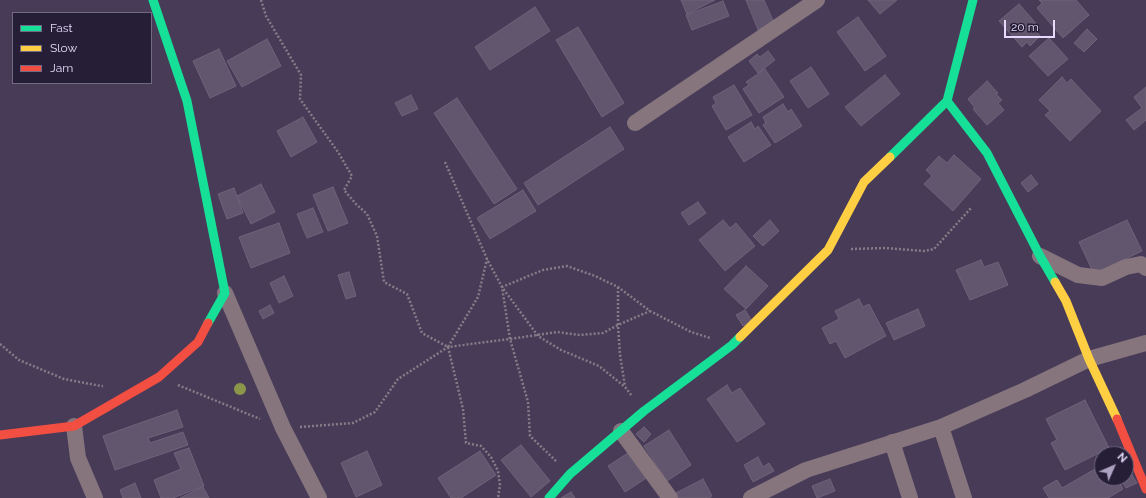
<!DOCTYPE html>
<style>
body{margin:0}
#map{position:relative;width:1146px;height:498px;overflow:hidden;background:#473b58;font-family:Raleway,sans-serif}
canvas{display:block}
.legend{position:absolute;left:12px;top:12px;width:140px;height:72px;box-sizing:border-box;background:#261e36;border:1px solid #726985;margin:0;padding:5px 7px;list-style:none;font-size:12px;color:#e4dafb}
.legend li{display:flex;align-items:center;gap:8px;height:20px}
.legend b{width:20px;border:1px solid #726985}
.north{position:absolute;left:1094px;top:446px;width:40px;height:40px;box-sizing:border-box;background:#261e36;border:1px solid #726985;border-radius:50%;rotate:45deg;font-size:11px;font-weight:700;line-height:16px;text-align:center;color:#e4dafb}
.north::after{content:'';display:block;margin:auto;width:14px;height:18px;background:#ada2c2;clip-path:polygon(50% 0,100% 100%,50% 72%,0 100%)}
.scale{position:absolute;left:1004px;top:20px;width:51px;height:18px;box-sizing:border-box;border:2px solid #e4dafb;border-top:0;padding-left:5px;font-size:12px;line-height:14px;white-space:nowrap;color:#e4dafb;-webkit-text-stroke:3px #261e36;paint-order:stroke}
</style>
<div id="map">
<canvas width="1146" height="498"></canvas>
<ul class="legend">
<li><b style="height:5px;background:#16e098"></b>Fast</li>
<li><b style="height:5px;background:#ffcf43"></b>Slow</li>
<li><b style="height:5px;background:#f24e42"></b>Jam</li>
</ul>
<div class="north">N</div>
<div class="scale">20 m</div>
</div>
<script>
const ctx = document.querySelector('canvas').getContext('2d');
ctx.lineJoin = 'round';
function paint(path, color) { ctx.fillStyle = color; ctx.fill(path, 'evenodd'); }
const toPath = rows => new Path2D(rows.map(r => 'M' + r).join(''));
function trace(path, color, width, dash) { ctx.strokeStyle = color; ctx.lineWidth = width; ctx.lineCap = dash ? 'butt' : 'round'; ctx.setLineDash(dash || []); ctx.stroke(path); }
const building = toPath([
 [681,0,715,0,687,14,681,0],
 [746,0,764,0,775,25,759,32,746,0],
 [868,0,897,0,880,14,868,0],
 [1039,0,1076,0,1089,15,1063,38,1037,8,1042,3,1039,0],
 [723,1,729,16,692,30,686,15,723,1],
 [1019,4,1040,28,1036,31,1040,36,1030,46,1027,42,1022,47,999,21,1019,4],
 [535,7,550,31,490,70,475,47,535,7],
 [858,17,886,56,865,71,837,32,858,17],
 [578,27,624,103,602,117,556,40,578,27],
 [1087,29,1097,39,1084,52,1074,43,1087,29],
 [1049,38,1068,59,1048,76,1029,56,1049,38],
 [267,39,281,66,242,87,227,61,267,39],
 [219,49,236,86,210,98,193,61,219,49],
 [768,51,775,60,758,73,749,61,757,54,760,57,768,51],
 [811,67,829,94,808,108,790,81,811,67],
 [765,69,784,97,759,113,743,89,749,85,746,82,765,69],
 [885,75,900,94,861,126,845,107,885,75],
 [1062,77,1067,83,1071,79,1101,111,1070,141,1045,115,1050,111,1039,100,1062,77],
 [987,81,998,93,996,94,1002,100,998,103,1004,110,987,125,973,109,975,108,968,99,987,81],
 [734,85,752,115,726,130,712,106,716,103,713,97,734,85],
 [1146,87,1146,120,1134,130,1126,120,1142,108,1134,97,1146,87],
 [411,95,418,109,402,116,395,103,411,95],
 [457,98,517,189,494,204,434,113,457,98],
 [783,104,788,112,791,109,802,126,775,143,763,125,766,123,763,117,783,104],
 [303,117,317,142,291,157,277,131,303,117],
 [751,122,755,129,758,126,771,145,744,162,728,137,751,122],
 [610,127,624,149,538,205,524,183,610,127],
 [954,155,981,179,953,211,924,184,932,176,926,170,939,156,947,163,954,155],
 [1031,175,1038,184,1028,192,1021,183,1031,175],
 [261,184,275,212,251,224,237,196,261,184],
 [333,187,348,223,328,231,313,195,333,187],
 [234,188,243,213,227,219,218,194,234,188],
 [523,190,536,211,490,239,477,218,523,190],
 [698,202,706,213,689,225,681,213,698,202],
 [313,208,323,232,307,238,297,214,313,208],
 [723,220,730,228,736,223,755,246,725,271,699,240,723,220],
 [770,220,779,231,763,246,753,236,770,220],
 [1127,220,1142,251,1094,274,1079,242,1127,220],
 [279,223,290,253,251,268,239,237,279,223],
 [981,260,984,267,998,262,1008,285,970,300,956,270,981,260],
 [746,266,768,286,746,309,724,289,746,266],
 [349,272,356,296,346,299,338,275,349,272],
 [284,276,293,296,279,303,270,283,284,276],
 [859,299,863,307,869,304,886,336,845,358,836,341,830,344,822,328,839,319,835,311,859,299],
 [270,305,274,313,263,319,259,311,270,305],
 [918,309,925,326,894,340,886,323,918,309],
 [745,310,752,321,743,326,736,315,745,310],
 [727,385,732,393,740,388,765,424,737,442,707,399,727,385],
 [1085,400,1109,448,1065,470,1051,443,1057,440,1046,419,1085,400],
 [177,410,183,427,148,438,150,443,183,432,188,445,115,470,103,436,177,410],
 [644,427,651,434,644,442,636,434,644,427],
 [669,430,691,465,667,481,644,446,669,430],
 [521,445,550,481,531,497,501,460,521,445],
 [189,448,204,486,173,498,161,498,154,480,181,469,174,453,189,448],
 [367,451,382,485,356,497,341,463,367,451],
 [480,451,496,475,461,498,451,498,438,478,480,451],
 [631,451,648,477,625,492,608,466,631,451],
 [758,457,763,467,769,463,774,471,753,482,744,465,758,457],
 [1102,465,1102,478,1117,478,1123,489,1108,498,1049,498,1043,488,1057,480,1062,488,1102,465],
 [1132,475,1137,483,1126,488,1122,481,1132,475],
 [703,479,712,496,709,498,678,498,676,493,703,479],
 [830,479,835,491,817,498,812,486,830,479],
 [135,483,141,498,123,498,120,490,135,483],
 [203,487,209,498,180,498,203,487],
 [571,492,575,498,561,498,571,492]
]);
const path = toPath([
 [261,0,266,16,301,75,300,99,338,152,352,176,344,190,356,204,367,214,377,236,384,282,407,294,422,333,448,347,478,297,487,259],
 [445,162,487,259,502,287,538,336,561,350,599,366,625,387,632,396],
 [851,249,885,248,924,251,934,249,971,208],
 [618,287,618,325,620,355,625,386],
 [0,344,19,360,64,379,101,386,103,386],
 [448,347,463,409,466,443,481,446,491,457,498,471,500,485,498,498],
 [178,385,260,419],
 [300,427,353,423,375,412,398,379,448,347,510,339,502,287,543,270,567,266,595,276,618,287,650,311,691,332,710,338],
 [556,461,530,436,528,402,510,339,557,332,580,335,603,333,618,325,650,311]
]);
const street = toPath([
 [635,123,817,0],
 [1040,256,1078,275,1102,278,1126,267,1141,264,1146,268],
 [225,293,283,428,319,498],
 [74,426,78,458,95,498],
 [941,427,964,498],
 [621,431,670,498],
 [892,442,910,498],
 [751,498,806,470,941,427,1025,390,1089,359,1146,343]
]);
const fast = toPath([
 [153,0,187,101,225,293,208,323],
 [947,101,987,153,1040,256,1055,282],
 [890,157,947,101,973,0],
 [549,498,570,474,644,411,732,345,740,337]
]);
const slow = toPath([
 [1055,282,1066,301,1089,359,1117,419],
 [740,337,828,250,864,182,890,157]
]);
const jam = toPath([
 [1117,419,1146,489],
 [0,435,74,426,159,377,198,342,208,323]
]);
const trees = [
 [240,389]
];
paint(building, '#62566e');
trace(building, '#6f6279', 1);
trace(path, '#887b87', 2.5, [2, 2]);
trace(street, '#86757d', 16);
trace(fast, '#16e098', 9);
trace(slow, '#ffcf43', 9);
trace(jam, '#f24e42', 9);
ctx.fillStyle = '#8b9649';
for (const [x, y] of trees) { ctx.beginPath(); ctx.arc(x, y, 6, 0, 2 * Math.PI); ctx.fill(); }
</script>
